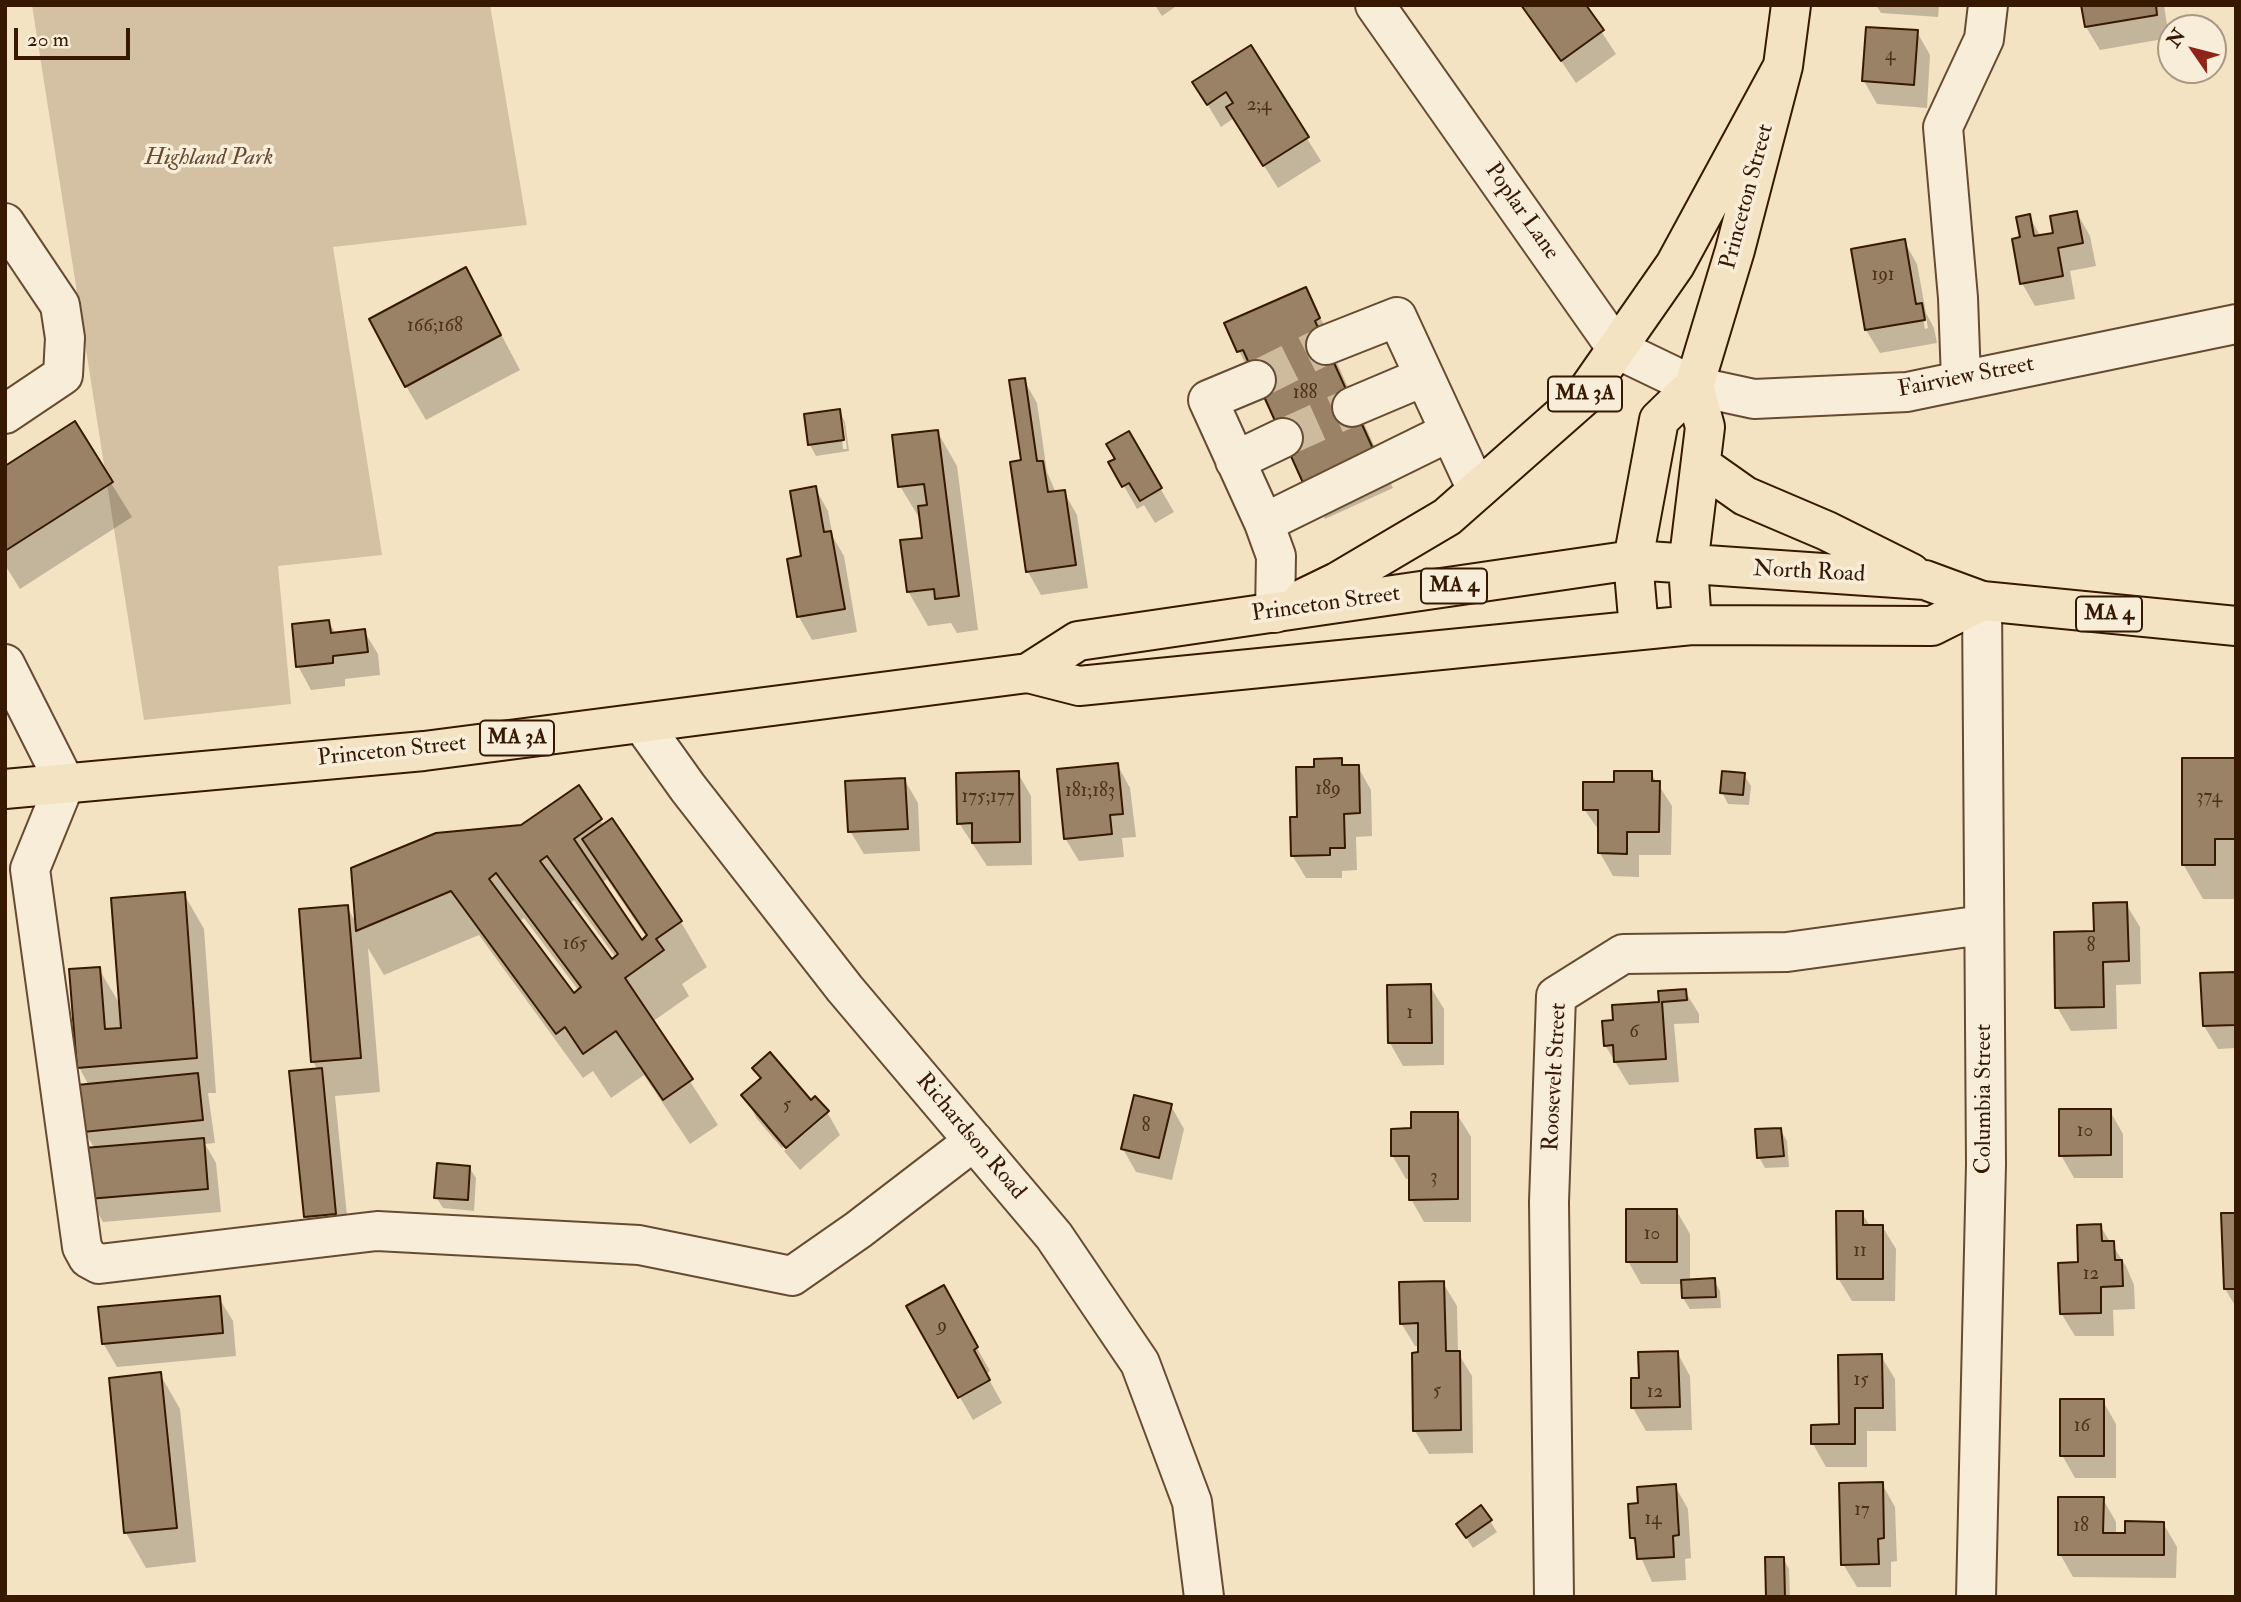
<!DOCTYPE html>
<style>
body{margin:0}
#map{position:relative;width:2241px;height:1602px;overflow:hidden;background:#f4e3c3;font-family:"IM FELL Double Pica",serif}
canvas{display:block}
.frame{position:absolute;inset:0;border:7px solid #371801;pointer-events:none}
.north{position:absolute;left:2157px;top:14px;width:70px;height:70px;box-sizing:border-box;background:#f8edd8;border:2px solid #ab9882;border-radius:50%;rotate:305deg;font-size:19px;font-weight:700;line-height:28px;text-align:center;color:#371801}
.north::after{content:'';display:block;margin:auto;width:24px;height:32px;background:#8f2418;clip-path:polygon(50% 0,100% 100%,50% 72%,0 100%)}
.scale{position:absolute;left:14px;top:28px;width:116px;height:32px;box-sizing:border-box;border:4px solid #371801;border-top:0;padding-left:9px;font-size:21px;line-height:24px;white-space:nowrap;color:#371801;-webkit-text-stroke:5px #f8edd8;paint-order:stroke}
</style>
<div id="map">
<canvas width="2241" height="1602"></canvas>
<div class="frame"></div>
<div class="north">N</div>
<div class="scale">20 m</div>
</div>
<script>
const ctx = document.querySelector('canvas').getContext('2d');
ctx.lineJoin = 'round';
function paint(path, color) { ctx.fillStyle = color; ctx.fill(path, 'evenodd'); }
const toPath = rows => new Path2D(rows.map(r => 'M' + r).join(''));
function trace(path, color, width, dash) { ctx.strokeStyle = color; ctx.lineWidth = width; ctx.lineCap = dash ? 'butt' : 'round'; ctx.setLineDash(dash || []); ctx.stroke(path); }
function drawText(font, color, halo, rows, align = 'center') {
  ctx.font = font + ' "IM FELL Double Pica",serif'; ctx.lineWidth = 7; ctx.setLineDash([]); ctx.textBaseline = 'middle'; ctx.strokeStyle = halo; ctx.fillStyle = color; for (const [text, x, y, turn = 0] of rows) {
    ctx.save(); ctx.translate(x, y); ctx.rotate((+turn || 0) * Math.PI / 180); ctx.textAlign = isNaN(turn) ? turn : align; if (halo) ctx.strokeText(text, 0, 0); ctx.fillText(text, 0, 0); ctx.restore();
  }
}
const green = toPath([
 [32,5,490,5,527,225,333,247,382,555,278,566,291,704,144,720]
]);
const shadow = toPath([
 [1155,5,1178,5,1162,16],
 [1523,5,1584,5,1616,54,1576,83],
 [1876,5,1939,5,1938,17,1881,13],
 [2083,5,2164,5,2169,38,2100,50,2086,27],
 [1917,32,1930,55,1927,108,1877,104,1864,81],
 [1250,47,1321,161,1278,188,1234,118,1221,127,1194,82],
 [2077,213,2090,236,2096,266,2070,271,2075,299,2035,306,2022,283,2022,238,2029,216,2041,237,2055,235],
 [1904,241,1917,264,1926,313,1934,328,1937,343,1880,353,1866,330],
 [1922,313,1926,318,1928,328,1925,329],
 [1305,289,1339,353,1334,356,1393,488,1325,519,1239,351],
 [485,304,520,370,426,420,406,386],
 [1024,380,1037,403,1047,472,1056,493,1064,492,1077,515,1088,588,1041,595,1028,572,1023,462],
 [839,411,845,422,849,451,816,456,810,445,806,416],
 [840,420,843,420,847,449,843,449],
 [74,423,132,517,20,589,5,565,5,468],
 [937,431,957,466,978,630,957,633,951,623,928,626,908,591,924,539,921,521,900,486],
 [1128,433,1174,512,1155,523,1144,505,1137,509,1111,463,1117,460],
 [815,488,828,511,833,537,844,556,857,632,812,640,799,617,789,560,803,558],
 [328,621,336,634,364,631,378,654,380,675,345,679,345,686,311,690,298,666],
 [1341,760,1345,767,1358,767,1371,790,1372,836,1356,837,1357,870,1342,871,1342,878,1306,878,1292,855,1299,819,1315,769],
 [2236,760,2234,899,2203,899,2183,864],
 [1117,764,1130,788,1136,837,1122,838,1124,857,1079,861,1065,838],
 [1018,773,1031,796,1032,865,987,866,959,823],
 [1651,773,1672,806,1671,855,1639,855,1639,877,1613,876,1600,853,1600,832,1584,809,1616,784],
 [1744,775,1751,786,1749,805,1728,804,1722,792],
 [904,779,918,803,920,851,864,854,850,831],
 [579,788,604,826,612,821,681,922,707,967,682,984,689,996,652,1022,718,1125,690,1144,644,1075,611,1098,593,1071,583,1078,479,935,384,975,368,948,380,1092,335,1096,349,1236,319,1240,306,1217,318,1070,313,1062,347,907,357,924,522,827],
 [607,879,647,938,641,942,601,883],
 [574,900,616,958,611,962,569,904],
 [524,918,579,991,573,995,518,922],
 [184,894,204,929,216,1093,208,1093,215,1143,205,1144,216,1163,221,1212,103,1222,90,1199,95,1149,84,1131,89,1086,79,1067,99,969,122,1008],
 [2126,904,2140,927,2141,984,2116,985,2117,1029,2071,1031,2057,1007,2096,933],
 [2236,974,2236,1048,2218,1049,2204,1026],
 [1430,986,1444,1009,1444,1065,1403,1066,1390,1043],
 [1685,991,1699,1014,1699,1023,1674,1024,1679,1082,1629,1085,1605,1045,1615,1022,1661,1003,1660,992],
 [755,1068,827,1112,840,1135,800,1170,784,1151,822,1119,820,1116,782,1148,757,1119,744,1095,761,1080],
 [1171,1106,1184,1129,1172,1180,1136,1172,1123,1149],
 [2110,1111,2123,1134,2123,1178,2074,1178,2061,1155],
 [1457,1114,1471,1137,1471,1222,1424,1222,1411,1199,1411,1179,1406,1179,1392,1155,1413,1130],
 [1780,1129,1787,1141,1789,1167,1765,1168,1759,1157],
 [469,1167,476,1178,474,1211,443,1208,436,1197],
 [1676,1210,1690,1234,1690,1281,1714,1280,1720,1291,1721,1308,1690,1309,1683,1298,1683,1284,1641,1284,1628,1261],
 [1862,1213,1870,1226,1882,1226,1896,1249,1895,1301,1852,1301,1838,1278],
 [2236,1215,2236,1307,2225,1289],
 [2100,1226,2126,1266,2134,1285,2135,1309,2113,1310,2114,1336,2075,1336,2061,1313,2079,1264],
 [1443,1283,1457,1306,1458,1353,1472,1376,1473,1453,1429,1454,1415,1431,1420,1346,1415,1346,1401,1323],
 [943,1287,990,1371,986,1374,1002,1403,973,1420,908,1307],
 [219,1298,233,1321,236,1356,117,1367,103,1343],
 [1677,1352,1690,1376,1692,1430,1646,1431,1633,1408,1641,1380],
 [1881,1356,1895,1379,1896,1431,1867,1431,1867,1467,1826,1467,1813,1444,1813,1426,1841,1426],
 [160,1374,180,1409,196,1562,146,1568,126,1533,110,1379],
 [2103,1401,2116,1424,2116,1478,2075,1478,2062,1455],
 [1882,1484,1895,1507,1897,1561,1891,1562,1891,1587,1857,1587,1843,1564],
 [1675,1486,1688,1509,1691,1558,1685,1559,1686,1580,1652,1582,1632,1537,1640,1505],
 [2103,1499,2116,1522,2116,1535,2163,1523,2177,1547,2176,1578,2073,1577,2060,1554],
 [1490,1521,1497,1532,1473,1548,1458,1525],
 [1783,1558,1789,1569,1790,1597,1767,1597]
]);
const building = toPath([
 [1521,5,1586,5,1604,30,1561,61,1521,5],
 [2081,5,2156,5,2157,15,2085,27,2081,5],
 [1866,27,1918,30,1914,85,1862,81,1866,27],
 [1251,45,1309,137,1263,166,1226,107,1233,103,1226,92,1207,105,1192,82,1251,45],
 [2077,211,2083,243,2058,248,2063,276,2020,284,2012,239,2020,237,2016,217,2030,214,2034,236,2053,233,2050,216,2077,211],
 [1905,239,1916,304,1922,303,1925,320,1865,330,1851,249,1905,239],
 [466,267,501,335,405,387,369,319,466,267],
 [1306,287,1320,318,1315,321,1375,453,1304,485,1243,350,1237,352,1224,323,1306,287],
 [1025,378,1037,461,1043,461,1048,492,1065,490,1076,565,1026,572,1010,462,1021,460,1009,380,1025,378],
 [840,409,844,440,808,445,804,414,840,409],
 [75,421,113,482,5,551,5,466,75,421],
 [938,430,959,596,935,599,934,589,907,592,900,540,922,538,918,506,927,505,924,484,898,487,892,435,938,430],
 [1129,431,1162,488,1140,501,1129,483,1122,487,1108,462,1115,459,1106,444,1129,431],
 [816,486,824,532,831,531,845,609,797,617,787,559,801,556,790,491,816,486],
 [329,620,331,633,365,629,368,652,333,656,333,663,296,667,292,624,329,620],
 [1342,758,1342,765,1359,765,1360,813,1344,814,1345,848,1330,848,1330,855,1291,856,1290,817,1297,817,1296,767,1314,767,1314,759,1342,758],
 [2182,758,2236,758,2236,839,2215,839,2215,865,2182,865,2182,758],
 [1118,763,1123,814,1110,815,1112,834,1064,839,1057,769,1118,763],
 [1019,771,1020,842,972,843,972,823,957,824,956,773,1019,771],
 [1614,771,1652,771,1652,781,1660,781,1659,832,1627,832,1627,854,1598,853,1598,810,1583,810,1583,782,1614,782,1614,771],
 [1722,771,1745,773,1743,795,1720,793,1722,771],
 [905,778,908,829,848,832,845,781,905,778],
 [579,785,602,819,574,839,642,940,647,935,582,839,612,818,682,921,656,939,664,950,625,978,693,1079,663,1100,616,1031,583,1054,565,1027,556,1034,451,891,356,931,351,868,436,833,521,825,579,785],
 [547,856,618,954,612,959,540,861,547,856],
 [496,873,581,987,574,993,489,879,496,873],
 [185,892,197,1058,77,1068,69,969,100,967,105,1029,121,1028,111,898,185,892],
 [2127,902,2129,961,2103,962,2104,1007,2055,1008,2054,932,2094,931,2093,903,2127,902],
 [348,905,361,1058,311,1062,299,909,348,905],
 [2236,972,2236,1025,2203,1026,2200,973,2236,972],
 [1431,984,1432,1043,1388,1043,1387,985,1431,984],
 [1686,989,1687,1000,1662,1002,1666,1059,1614,1062,1613,1045,1604,1046,1602,1021,1613,1020,1612,1005,1659,1002,1658,991,1686,989],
 [770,1052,811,1100,815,1096,829,1111,786,1148,741,1095,761,1078,752,1068,770,1052],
 [322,1068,336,1214,304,1217,289,1071,322,1068],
 [198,1073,203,1120,83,1132,77,1085,198,1073],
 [1134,1095,1172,1104,1159,1158,1121,1149,1134,1095],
 [2059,1109,2111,1109,2111,1155,2059,1156,2059,1109],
 [1411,1112,1458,1112,1458,1199,1409,1200,1409,1156,1391,1156,1391,1129,1411,1128,1411,1112],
 [1781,1128,1784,1156,1757,1158,1755,1129,1781,1128],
 [204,1138,208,1189,88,1199,84,1148,204,1138],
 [437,1163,470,1166,468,1200,434,1198,437,1163],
 [1626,1209,1677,1209,1677,1262,1626,1262,1626,1209],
 [1836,1211,1863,1211,1863,1225,1883,1225,1883,1279,1837,1279,1836,1211],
 [2221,1213,2236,1213,2236,1289,2224,1289,2221,1213],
 [2101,1224,2102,1241,2114,1241,2115,1260,2122,1260,2123,1286,2101,1287,2101,1313,2060,1314,2058,1263,2078,1262,2077,1225,2101,1224],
 [1715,1278,1716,1297,1682,1298,1681,1280,1715,1278],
 [1444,1281,1446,1351,1460,1351,1461,1430,1413,1431,1412,1353,1418,1352,1418,1323,1400,1324,1399,1282,1444,1281],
 [944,1285,978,1347,974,1350,990,1380,958,1398,906,1306,944,1285],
 [220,1296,223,1333,102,1344,98,1307,220,1296],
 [1678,1351,1680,1407,1631,1408,1631,1378,1639,1378,1638,1352,1678,1351],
 [1882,1354,1883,1408,1855,1408,1855,1444,1811,1444,1811,1425,1839,1424,1838,1355,1882,1354],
 [161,1372,177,1528,124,1533,109,1378,161,1372],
 [2060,1399,2104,1399,2104,1456,2060,1456,2060,1399],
 [1883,1482,1884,1538,1878,1539,1879,1564,1841,1565,1839,1483,1883,1482],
 [1676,1484,1679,1535,1673,1536,1674,1557,1637,1559,1635,1538,1630,1538,1628,1504,1638,1503,1637,1487,1676,1484],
 [2058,1497,2104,1497,2103,1533,2125,1533,2125,1521,2164,1522,2164,1555,2058,1555,2058,1497],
 [1481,1505,1492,1520,1466,1538,1456,1524,1481,1505],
 [1765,1557,1784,1557,1785,1597,1766,1597,1765,1557]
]);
const minorTunnel = toPath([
 [1256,380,1326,345],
 [1283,438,1352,407]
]);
const minor = toPath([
 [1375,5,1617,349,1694,386,1754,399,1907,392,2236,324],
 [5,223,60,305,65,338,63,375,5,414],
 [1326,345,1397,317,1477,490],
 [1256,380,1208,400,1264,523,1276,556,1275,613],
 [1961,380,1958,298,1943,127,1984,39,1988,5],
 [1352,407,1423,377],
 [1235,461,1283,438],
 [1264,523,1449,432],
 [5,664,65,783,30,869,82,1247,88,1258,99,1264,377,1231,639,1245,792,1276,858,1230,974,1141],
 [643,725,688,788,845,989,1054,1236,1140,1363,1192,1502,1204,1597],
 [1554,1597,1549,1202,1556,996,1623,954,1787,952,1983,925],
 [1976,1597,1986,1164,1982,601]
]);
const major = toPath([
 [1701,465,1745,496,1827,531,1911,573],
 [1304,598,1337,582,1447,517,1583,397,1675,265,1783,66],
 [1692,625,1688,566,1705,427,1694,386],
 [1639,630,1633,560,1659,420,1694,386,1735,250,1783,66,1791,5],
 [1028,673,1078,641,1633,560,1925,580,1982,601,2236,626],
 [5,789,424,751,1028,673,1079,686,1692,625,1932,626,1982,601]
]);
const numberNames = [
 ["4",1890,56],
 ["2;4",1259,106],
 ["191",1883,276],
 ["166;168",435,327],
 ["188",1305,394],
 ["189",1328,790],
 ["181;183",1090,792],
 ["175;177",988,798],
 ["374",2209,798],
 ["165",575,945],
 ["8",2091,947],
 ["1",1410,1014],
 ["6",1634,1033],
 ["5",787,1106],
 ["8",1146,1127],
 ["10",2085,1132],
 ["3",1434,1178],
 ["10",1652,1235],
 ["11",1860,1252],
 ["12",2091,1275],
 ["9",942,1327],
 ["15",1861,1381],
 ["5",1437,1392],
 ["12",1655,1393],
 ["16",2082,1427],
 ["17",1862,1511],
 ["14",1653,1520],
 ["18",2081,1527]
];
const shields = [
 [1585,394,74],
 [1454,586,66],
 [2109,614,66],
 [517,738,74]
];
const shieldNames = [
 ["MA 3A",1585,394],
 ["MA 4",1454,586],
 ["MA 4",2109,614],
 ["MA 3A",517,738]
];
const parkNames = [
 ["Highland Park",209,159]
];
const streetNames = [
 ["Princeton Street",1748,197,-75],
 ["Poplar Lane",1521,212,55],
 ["Fairview Street",1966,378,-11],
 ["North Road",1809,573,3],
 ["Princeton Street",1326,605,-8],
 ["Princeton Street",392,752,-6],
 ["Roosevelt Street",1556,1077,-87],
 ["Columbia Street",1985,1099,-90],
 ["Richardson Road",970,1137,50]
];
paint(green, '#d4c0a2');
paint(shadow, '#0003');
paint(building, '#998266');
trace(building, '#371801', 2);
trace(minorTunnel, '#ceba9c', 38, [38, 19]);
trace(minor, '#664b32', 42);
trace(major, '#371801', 42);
trace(minor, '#f8edd8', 38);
trace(major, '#f4e3c3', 38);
drawText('19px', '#50321a', null, numberNames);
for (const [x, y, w] of shields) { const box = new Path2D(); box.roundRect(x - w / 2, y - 17.5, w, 35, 5); ctx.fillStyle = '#f8edd8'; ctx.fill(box); trace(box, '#371801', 2); }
drawText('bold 21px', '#371801', null, shieldNames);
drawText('italic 23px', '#664a31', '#f8edd8', parkNames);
drawText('23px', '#371801', '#f8edd8', streetNames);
</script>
